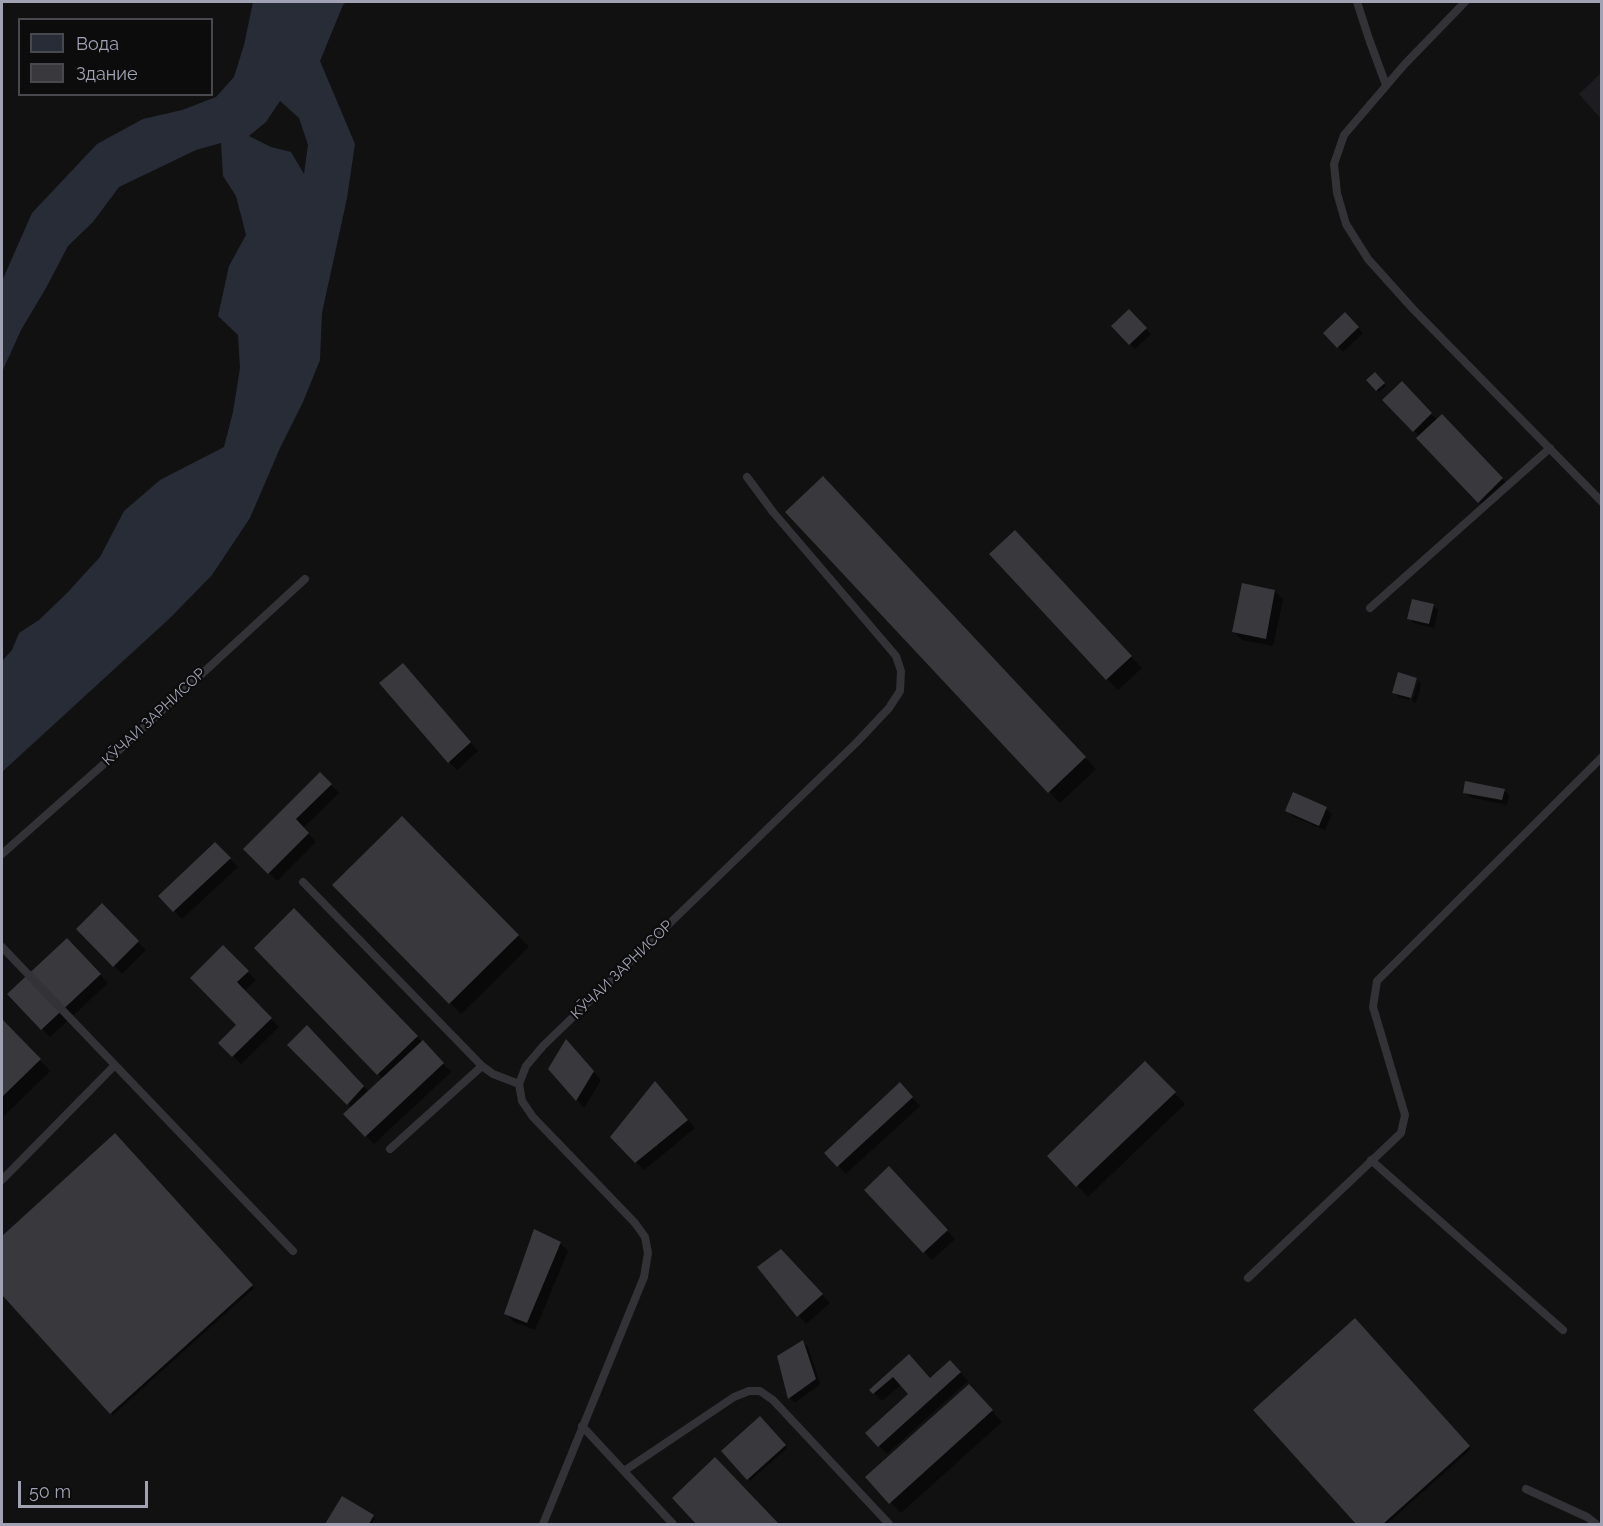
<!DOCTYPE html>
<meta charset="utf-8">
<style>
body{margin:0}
#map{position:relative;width:1603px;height:1526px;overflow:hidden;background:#111112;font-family:Raleway,sans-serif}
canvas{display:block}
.frame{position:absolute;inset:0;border:3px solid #a1a2b3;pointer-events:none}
.legend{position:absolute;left:18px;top:18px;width:195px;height:78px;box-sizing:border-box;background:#0c0c0d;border:2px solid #48484f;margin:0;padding:8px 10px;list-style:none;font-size:18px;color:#a1a2b3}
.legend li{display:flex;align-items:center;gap:12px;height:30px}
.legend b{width:30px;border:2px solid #48484f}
.scale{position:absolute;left:18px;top:1481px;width:130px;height:27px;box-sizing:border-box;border:3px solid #a1a2b3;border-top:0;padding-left:8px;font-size:18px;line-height:21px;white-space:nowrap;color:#a1a2b3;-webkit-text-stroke:4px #0c0c0d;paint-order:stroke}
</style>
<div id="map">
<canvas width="1603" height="1526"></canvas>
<div class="frame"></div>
<ul class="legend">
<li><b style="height:16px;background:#272c36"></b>Вода</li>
<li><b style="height:16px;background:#38383d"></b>Здание</li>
</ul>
<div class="scale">50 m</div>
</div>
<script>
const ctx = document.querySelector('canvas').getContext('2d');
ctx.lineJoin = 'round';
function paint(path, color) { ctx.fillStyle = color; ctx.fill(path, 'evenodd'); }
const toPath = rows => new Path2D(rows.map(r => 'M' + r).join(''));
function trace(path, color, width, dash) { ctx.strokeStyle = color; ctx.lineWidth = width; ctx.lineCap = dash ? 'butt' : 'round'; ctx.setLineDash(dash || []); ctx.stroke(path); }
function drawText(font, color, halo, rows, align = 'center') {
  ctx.font = font + ' Raleway,sans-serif'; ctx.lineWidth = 4.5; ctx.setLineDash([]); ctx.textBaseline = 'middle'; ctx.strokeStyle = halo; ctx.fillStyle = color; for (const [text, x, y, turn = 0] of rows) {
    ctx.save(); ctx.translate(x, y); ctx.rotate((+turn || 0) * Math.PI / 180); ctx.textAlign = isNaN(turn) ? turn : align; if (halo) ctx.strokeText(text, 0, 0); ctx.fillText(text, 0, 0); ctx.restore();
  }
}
const built = toPath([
 [1601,73,1601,119,1579,94]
]);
const water = toPath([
 [253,2,346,2,343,5,320,61,355,144,347,198,322,313,320,360,303,402,280,448,250,518,212,575,170,618,2,772,2,661,12,650,19,633,39,620,67,593,100,557,124,511,160,480,224,447,233,412,240,368,238,335,218,316,229,266,246,235,236,196,223,176,221,143,196,150,119,187,93,222,68,246,46,288,21,330,2,372,2,281,32,213,97,144,143,119,182,110,216,97,234,77,244,45],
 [280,101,299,118,308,145,304,174,291,152,271,147,249,136,266,122]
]);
const shadow = toPath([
 [1129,311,1151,334,1135,349,1113,326],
 [1345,315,1363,333,1343,352,1325,333],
 [1375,374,1386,386,1379,392,1368,380],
 [1402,383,1437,420,1442,416,1510,487,1487,510,1418,438,1420,437,1384,400],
 [834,489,1096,769,1060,803,787,512],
 [1026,543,1142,668,1118,690,1107,679],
 [1275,591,1283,600,1273,646,1242,640,1234,632],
 [1433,605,1438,610,1434,628,1414,623,1409,618],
 [411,673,478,751,457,770,449,762],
 [1416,680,1417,681,1415,681,1409,700,1399,697,1394,692],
 [1418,681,1421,685,1416,703,1412,701],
 [320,774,339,793,303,828,316,842,277,881,245,849],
 [1504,790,1509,795,1507,805,1470,797,1465,792],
 [1294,794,1326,809,1332,814,1325,830,1292,816,1287,811],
 [402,818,529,947,461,1014,334,885],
 [215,844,238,867,182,919,160,896],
 [102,906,146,950,122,974,78,930],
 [294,910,451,1072,374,1144,345,1114,352,1108,289,1045,307,1027,369,1092,383,1079,256,948],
 [66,940,108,983,50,1037,10,994],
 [223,947,256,980,244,991,279,1027,241,1064,220,1043,238,1025],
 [2,1020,50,1071,2,1118],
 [574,1049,601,1080,584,1108,550,1068],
 [1145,1063,1185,1104,1088,1197,1049,1156],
 [900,1085,920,1106,846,1174,826,1153],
 [663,1091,695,1128,644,1170,612,1137],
 [115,1135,254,1288,113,1415,2,1293,2,1238],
 [897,1176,955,1239,932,1260,924,1252],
 [560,1243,568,1251,535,1330,514,1322,506,1314],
 [789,1259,830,1303,806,1324,759,1268],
 [1354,1320,1471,1449,1387,1524,1358,1524,1255,1411],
 [803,1342,808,1347,820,1384,795,1403,790,1398,779,1357],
 [909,1356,931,1380,958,1370,968,1381,887,1454,879,1446,911,1394,902,1384,882,1401,871,1390],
 [980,1397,1002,1422,901,1513,890,1502],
 [760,1418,787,1448,750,1481,723,1451],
 [715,1459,777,1524,699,1524,674,1498],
 [342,1498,373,1517,375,1519,372,1524,326,1524]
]);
const building = toPath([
 [1129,309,1147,328,1129,345,1111,326],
 [1345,312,1359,327,1337,348,1323,333],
 [1375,372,1385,383,1376,391,1366,380],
 [1402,381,1432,413,1413,432,1382,400],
 [1442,414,1503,478,1478,503,1416,438],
 [823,476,1086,757,1048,793,785,512],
 [1015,530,1132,656,1106,680,989,554],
 [1242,583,1275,590,1266,639,1232,632],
 [1412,599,1434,604,1429,624,1407,619],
 [403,663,471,742,448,763,379,683],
 [1398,672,1417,678,1411,698,1392,693],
 [320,772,332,784,296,819,309,833,268,874,243,849],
 [1465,781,1505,789,1502,800,1463,793],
 [1293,792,1327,807,1319,826,1285,811],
 [402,816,519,935,449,1004,332,885],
 [215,842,231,858,173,912,158,896],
 [102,903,139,941,113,967,76,929],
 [294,908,418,1036,377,1075,254,948],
 [67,938,101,974,41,1030,7,994],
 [223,945,249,971,237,982,272,1018,232,1057,218,1043,236,1025,190,978],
 [2,1019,41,1059,2,1097],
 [307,1025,364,1086,347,1105,287,1045],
 [566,1039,594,1071,576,1101,548,1069],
 [423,1040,444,1063,365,1137,343,1114],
 [1145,1061,1176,1092,1076,1187,1047,1156],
 [655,1081,688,1120,635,1163,610,1137],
 [900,1082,913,1097,837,1167,824,1153],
 [115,1133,253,1285,110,1414,2,1295,2,1236],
 [889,1166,948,1230,923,1253,864,1190],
 [534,1229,561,1242,527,1323,504,1314],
 [781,1249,823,1294,797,1317,757,1267],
 [1355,1318,1470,1446,1383,1524,1356,1524,1253,1410],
 [803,1340,816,1379,788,1399,777,1356],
 [909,1354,930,1378,950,1360,961,1372,878,1447,865,1433,908,1394,893,1377,873,1394,869,1390],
 [969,1384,993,1410,889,1504,865,1477],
 [760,1416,786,1445,747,1480,721,1451],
 [715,1457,779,1524,696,1524,672,1498],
 [342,1496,374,1515,369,1524,325,1524]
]);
const service = toPath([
 [1357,2,1369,39,1386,85],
 [1465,2,1404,65,1344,135,1334,164,1337,193,1346,224,1368,259,1413,309,1602,502],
 [1370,608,1550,448],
 [2,854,105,763,305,579],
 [303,882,482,1066,493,1074,519,1084],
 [2,947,293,1251],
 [390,1149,482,1066],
 [1371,1160,1563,1330],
 [2,1180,115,1065],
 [1248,1278,1401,1133,1405,1115,1373,1007,1377,981,1602,757],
 [582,1426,673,1524],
 [624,1471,734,1397,749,1391,760,1391,773,1400,889,1524],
 [1526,1489,1587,1517,1596,1524],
 [543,1524,644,1277,648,1253,645,1237,635,1223,533,1117,522,1101,519,1084,526,1066,543,1046,858,741,889,708,900,691,901,671,896,656,773,512,747,477]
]);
const streetNames = [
 ["КӮЧАИ ЗАРНИСОР",154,717,-43],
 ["КӮЧАИ ЗАРНИСОР",622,970,-44]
];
paint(built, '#1d1d1f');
paint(water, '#272c36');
paint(shadow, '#0007');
paint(building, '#38383d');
trace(service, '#323237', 8);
drawText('15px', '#a1a2b3', '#0c0c0d', streetNames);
</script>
